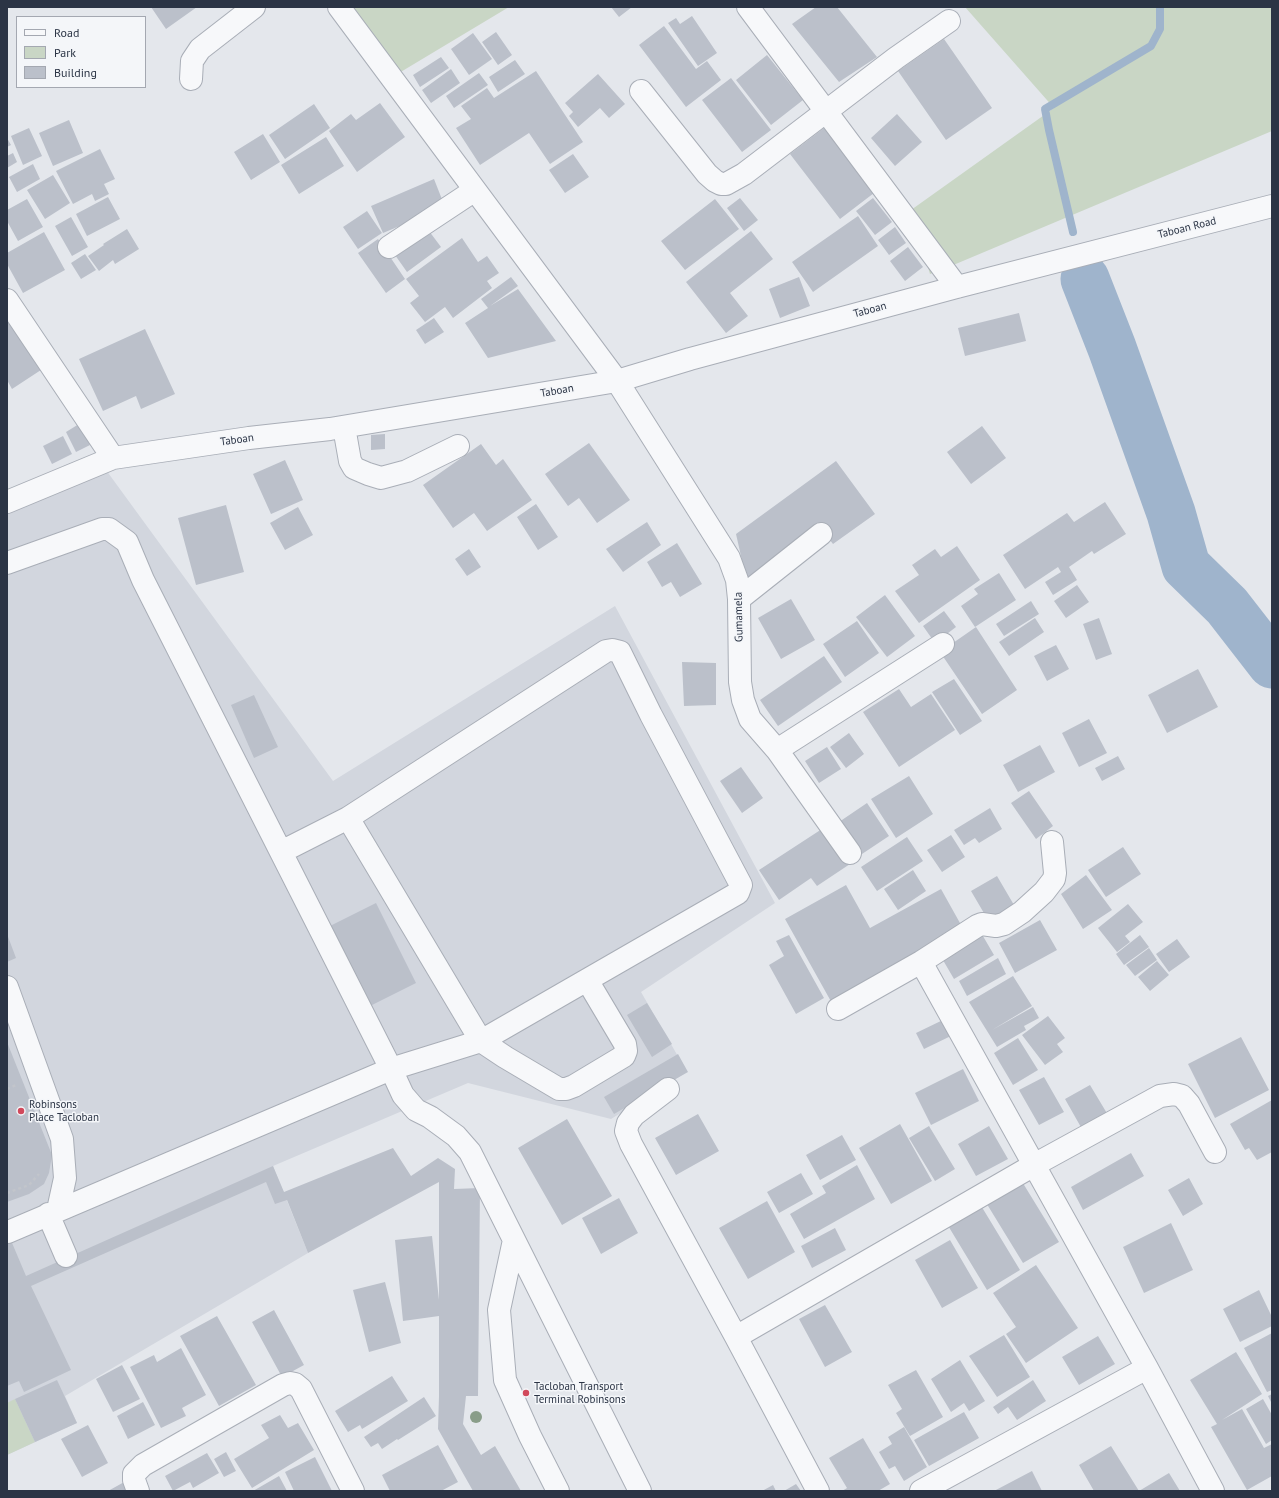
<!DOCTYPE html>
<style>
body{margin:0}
#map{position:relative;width:1279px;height:1498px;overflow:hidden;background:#e4e7ec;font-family:"PT Sans",sans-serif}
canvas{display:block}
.frame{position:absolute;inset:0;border:8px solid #2b3445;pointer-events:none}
.legend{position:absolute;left:16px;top:16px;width:130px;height:72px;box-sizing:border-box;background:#f4f6f9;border:1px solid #a4a8b1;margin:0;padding:5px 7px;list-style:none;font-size:12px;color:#2b3445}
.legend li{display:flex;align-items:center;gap:8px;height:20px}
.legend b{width:20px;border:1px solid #a4a8b1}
</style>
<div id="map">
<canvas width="1279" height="1498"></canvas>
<div class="frame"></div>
<ul class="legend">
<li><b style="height:5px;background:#f7f8fa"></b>Road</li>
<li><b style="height:11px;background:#c9d6c5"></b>Park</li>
<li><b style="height:11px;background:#bbc0ca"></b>Building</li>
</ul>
</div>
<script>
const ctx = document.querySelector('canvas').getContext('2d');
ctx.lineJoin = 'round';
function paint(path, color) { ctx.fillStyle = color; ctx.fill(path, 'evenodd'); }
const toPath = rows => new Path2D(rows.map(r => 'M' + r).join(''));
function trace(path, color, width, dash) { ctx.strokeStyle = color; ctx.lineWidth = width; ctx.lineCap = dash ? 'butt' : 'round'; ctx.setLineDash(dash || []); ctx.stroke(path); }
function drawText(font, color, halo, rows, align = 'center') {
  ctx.font = font + ' "PT Sans",sans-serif'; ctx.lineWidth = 3; ctx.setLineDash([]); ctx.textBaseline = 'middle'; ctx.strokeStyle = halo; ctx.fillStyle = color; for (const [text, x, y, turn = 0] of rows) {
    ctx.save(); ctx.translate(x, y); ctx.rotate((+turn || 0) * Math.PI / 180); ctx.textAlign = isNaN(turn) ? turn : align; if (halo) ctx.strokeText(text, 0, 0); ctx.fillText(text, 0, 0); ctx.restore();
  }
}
const built = toPath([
 [106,470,333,781,615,606,775,903,641,992,687,1072,611,1119,468,1083,273,1166,308,1253,65,1396,77,1423,7,1455,7,512]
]);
const green = toPath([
 [351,7,509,7,399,73],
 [965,7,1272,7,1272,131,951,266,930,274,911,210,1054,108],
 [15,1399,35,1442,7,1455,7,1403]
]);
const stream = toPath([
 [1073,232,1049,130,1045,109,1151,46,1160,29,1160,7]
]);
const river = toPath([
 [1085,279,1112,348,1171,513,1186,566,1227,606,1272,664]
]);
const building = toPath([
 [151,7,197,7,166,29],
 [611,7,632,7,619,17],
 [816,7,837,7,877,57,839,82,792,24],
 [692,16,717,53,698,66,668,23,676,18,680,24],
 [664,26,696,69,707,61,721,80,686,107,639,45],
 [496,32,512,55,498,65,482,42],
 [473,33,492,59,469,75,451,49],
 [944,39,992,108,946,140,898,71],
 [767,55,803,100,771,125,736,80],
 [441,57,449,68,420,87,413,75],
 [515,60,525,74,498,92,489,77],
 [451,69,460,83,431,103,422,90],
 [536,71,583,142,550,164,529,133,480,165,456,128,471,119,461,106,487,88,494,98],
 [479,73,488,85,454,108,446,96],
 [598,74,625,104,609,118,600,108,578,127,569,116,573,112,565,103],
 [731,78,771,130,742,152,702,100],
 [380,103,405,137,357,172,329,131,351,114,356,120],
 [314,104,330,128,285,159,269,135],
 [897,114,922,142,895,166,871,138],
 [69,120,83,153,53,166,39,133],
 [29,128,42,156,23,165,11,136],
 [824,128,874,193,840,219,790,154],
 [263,134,280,162,251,180,234,152],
 [326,137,344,166,299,194,281,165],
 [7,138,11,145,7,147],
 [100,149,115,179,104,184,109,194,95,201,92,194,73,204,56,171],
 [13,153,17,162,7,168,7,156],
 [573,154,589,177,565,193,549,170],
 [33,164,40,179,17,192,9,177],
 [53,175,70,203,45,219,27,190],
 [434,179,445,207,383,233,371,206],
 [108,197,120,219,87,236,76,214],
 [740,198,758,220,744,231,727,208],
 [873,198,892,222,875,235,856,211],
 [27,199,43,227,18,241,7,221,7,210],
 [715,199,739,229,685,270,661,241],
 [367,211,382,233,358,249,343,227],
 [858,216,878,246,813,292,792,262],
 [71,217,88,247,72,256,55,226],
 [895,227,906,243,889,255,878,240],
 [127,229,139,249,115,264,113,260,99,271,88,256,104,245,103,244],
 [429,231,441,247,407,272,395,255],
 [751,231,773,259,730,293,748,316,726,333,686,282],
 [44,232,65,270,23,293,7,264,7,253],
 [462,238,478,262,487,256,499,273,487,281,492,288,453,318,445,307,425,322,410,303,419,296,406,279],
 [378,239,405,279,386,293,358,253],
 [908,247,923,267,905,281,890,261],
 [85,254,96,270,81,279,71,263],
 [511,277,518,286,490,306,518,289,556,341,488,358,465,323,488,308,481,299],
 [799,277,810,306,780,318,769,289],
 [7,310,44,368,12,389,7,380],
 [1019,313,1026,341,965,356,958,328],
 [434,318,444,332,425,344,416,330],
 [145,329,175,394,141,409,136,396,103,411,79,359],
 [79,424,90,445,76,452,66,432],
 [982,426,1006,458,971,484,947,452],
 [385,434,385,449,371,450,371,435],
 [63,436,72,454,52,464,43,446],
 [589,443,630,500,597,523,579,498,568,506,545,474],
 [481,444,496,465,503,459,532,500,487,531,474,513,453,528,423,485],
 [285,460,303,500,271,514,253,474],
 [836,461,875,514,833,544,823,531,748,587,736,534],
 [1105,502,1126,534,1094,554,1092,551,1069,567,1077,580,1053,595,1045,582,1061,572,1058,567,1025,589,1003,555,1067,513,1074,522],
 [536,504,558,537,538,550,517,517],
 [226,505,244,572,196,585,178,518],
 [298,507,313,535,285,550,270,523],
 [647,522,661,545,623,572,606,549],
 [677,543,702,584,680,597,671,582,662,587,647,562],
 [957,546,980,580,919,623,895,591,919,575,912,565,935,549,941,557],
 [469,549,481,567,467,576,455,559],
 [999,573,1016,600,975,627,961,606,978,594,974,589],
 [1077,585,1089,602,1066,618,1054,601],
 [885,595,915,636,887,657,856,617],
 [791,599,815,640,781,659,758,618],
 [1031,601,1039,614,1004,636,996,624],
 [944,611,956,627,935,643,923,626],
 [1035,618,1044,632,1009,656,999,642],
 [1099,618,1112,654,1096,660,1083,624],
 [857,621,879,653,845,677,823,644],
 [976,627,1017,690,982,714,940,652],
 [1056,645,1069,669,1047,681,1034,656],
 [824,656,842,682,778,726,760,700],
 [682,662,716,663,716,705,684,706],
 [1198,669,1218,707,1167,733,1148,695],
 [954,679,982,721,960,735,932,692],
 [899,689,911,707,931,694,955,730,899,767,863,712],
 [254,695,278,747,254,758,231,705],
 [1089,719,1107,753,1079,767,1062,733],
 [849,733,864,754,846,768,830,747],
 [1040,745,1055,772,1018,792,1003,765],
 [827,747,841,769,819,783,805,761],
 [1118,756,1125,769,1102,781,1095,768],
 [741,767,763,798,742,813,720,781],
 [909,776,933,814,896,838,871,799],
 [1029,791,1053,826,1036,839,1011,803],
 [867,803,889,836,862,854,839,822],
 [990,808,1002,829,979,843,975,838,964,845,954,830],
 [825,827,850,864,817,886,811,878,779,900,759,870],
 [951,835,965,857,942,872,927,850],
 [907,837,923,861,877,891,861,867],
 [1123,847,1141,874,1106,897,1088,870],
 [913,870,926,891,898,910,884,889],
 [1086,875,1112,910,1083,929,1061,894],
 [997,876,1014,905,988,920,971,891],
 [846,885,870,928,941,889,965,932,833,1005,785,919],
 [376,903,416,983,370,1006,330,926],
 [1128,904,1143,922,1125,936,1130,942,1117,952,1098,928],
 [1040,920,1057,950,1015,973,999,943],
 [980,931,994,955,954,979,940,955],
 [7,934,16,958,7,962],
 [789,935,824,998,796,1014,769,965,784,956,776,941],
 [1140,935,1149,947,1124,965,1116,954],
 [1177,939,1190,957,1169,972,1156,954],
 [1149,948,1157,960,1135,976,1126,965],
 [998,958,1006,974,967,996,959,981],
 [1157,961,1169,975,1150,991,1138,977],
 [1013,976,1032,1006,992,1030,1033,1007,1039,1018,1024,1026,1026,1030,997,1047,969,1002],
 [647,1003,672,1044,652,1057,627,1015],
 [1048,1016,1065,1038,1057,1044,1063,1052,1045,1065,1022,1035],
 [947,1018,955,1034,924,1049,916,1033],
 [1241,1037,1269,1090,1215,1118,1188,1064],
 [1018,1038,1038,1070,1013,1085,994,1053],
 [7,1042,52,1155,49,1173,44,1184,29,1194,7,1202],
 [678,1054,688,1072,614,1114,604,1097],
 [963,1069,979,1101,931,1125,915,1093],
 [1044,1077,1064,1112,1039,1125,1019,1090],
 [1090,1085,1108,1115,1082,1129,1065,1099],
 [1272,1100,1272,1152,1257,1160,1249,1148,1245,1150,1230,1124],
 [698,1114,719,1151,676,1175,655,1138],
 [567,1119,612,1196,562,1225,518,1148],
 [900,1124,932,1181,891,1204,859,1148],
 [929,1126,955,1169,935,1181,909,1138],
 [989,1126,1008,1159,976,1176,958,1144],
 [842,1135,856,1160,820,1180,806,1155],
 [393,1148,411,1176,438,1158,455,1169,454,1189,480,1188,478,1396,466,1396,463,1424,481,1455,495,1446,521,1491,473,1491,438,1429,439,1396,439,1316,403,1321,395,1240,432,1236,439,1300,439,1182,308,1253,287,1200,275,1204,266,1182,31,1286,71,1370,24,1392,19,1381,7,1386,7,1231,26,1276,273,1166,284,1192],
 [1131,1153,1144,1176,1083,1210,1071,1187],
 [857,1165,875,1199,804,1239,790,1214,826,1193,822,1186],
 [801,1173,813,1194,779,1213,767,1192],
 [1189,1178,1203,1204,1183,1216,1168,1190],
 [1021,1180,1059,1242,1023,1263,985,1201],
 [619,1198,638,1233,601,1254,582,1218],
 [767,1201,795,1252,748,1279,719,1228],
 [980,1204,1020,1270,987,1290,947,1224],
 [1171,1223,1193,1270,1144,1293,1123,1247],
 [835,1228,846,1250,812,1268,801,1246],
 [950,1240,978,1288,942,1308,915,1260],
 [1036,1265,1078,1328,1026,1363,1006,1334,1016,1327,993,1293],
 [385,1282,401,1343,369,1352,353,1290],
 [1259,1290,1272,1317,1272,1326,1240,1342,1223,1309],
 [825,1305,852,1352,825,1367,799,1319],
 [274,1310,304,1365,282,1377,252,1322],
 [217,1316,256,1385,219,1406,180,1336],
 [1272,1333,1272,1390,1267,1392,1244,1348],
 [1004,1335,1030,1377,997,1397,969,1356],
 [1098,1336,1115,1364,1079,1385,1062,1357],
 [181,1348,206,1395,182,1408,186,1416,161,1428,130,1367,154,1355,157,1362],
 [1236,1352,1262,1394,1222,1420,1242,1409,1264,1448,1272,1444,1272,1476,1247,1490,1211,1427,1217,1424,1190,1380],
 [960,1360,985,1401,969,1411,964,1403,951,1412,931,1379],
 [122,1365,140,1399,113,1412,96,1379],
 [916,1370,943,1417,910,1436,896,1413,902,1409,888,1385],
 [392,1376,408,1401,362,1429,360,1425,348,1432,335,1411],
 [57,1380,77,1423,35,1442,15,1399],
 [1033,1380,1046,1401,1017,1420,1008,1407,998,1414,993,1407],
 [1272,1394,1272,1404,1268,1396],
 [424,1397,436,1416,398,1440,397,1439,382,1449,378,1443,371,1447,364,1437],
 [1263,1399,1272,1415,1272,1440,1266,1444,1246,1409],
 [143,1402,155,1425,128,1439,117,1416],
 [964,1412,979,1438,929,1466,914,1440],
 [280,1415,288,1428,298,1423,314,1450,252,1488,234,1459,269,1438,261,1425],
 [88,1425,108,1463,82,1477,61,1439],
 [904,1427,927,1467,904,1481,895,1466,889,1469,879,1452,892,1444,888,1437],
 [863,1438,890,1484,878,1491,842,1491,847,1488,829,1458],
 [438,1445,458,1482,441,1491,390,1491,382,1475],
 [1111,1446,1139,1491,1094,1491,1079,1465],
 [226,1452,236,1471,224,1477,214,1459],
 [207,1453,219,1473,193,1488,190,1482,173,1491,165,1476],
 [315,1457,332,1491,294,1491,285,1472],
 [1032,1471,1042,1491,994,1491],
 [1169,1473,1180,1491,1139,1491],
 [279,1476,287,1491,253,1491],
 [126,1481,131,1491,108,1491],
 [796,1484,801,1491,784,1491],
 [773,1485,776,1491,762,1491]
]);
const path = toPath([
 [7,1089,16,1085],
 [7,1193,29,1185,39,1174]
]);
const minor = toPath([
 [339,7,617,381,729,558,737,580,739,599,740,682,743,700,750,719,777,750,850,853],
 [748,7,957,287],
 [191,79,192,61,200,49,254,7],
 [641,91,707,174,715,181,721,184,726,184,744,174,896,58,949,21],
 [389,247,475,190],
 [7,300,113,458],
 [344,427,350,461,354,468,368,474,381,478,407,471,458,446],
 [7,502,113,458,249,438,330,429,617,381,690,359,957,287,1272,206],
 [7,563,102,529,109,529,127,542,143,580,391,1069,403,1095,416,1110,430,1117,456,1136,470,1152,640,1491],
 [739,599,821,534],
 [777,750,943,644],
 [348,818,481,1041,505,1057,559,1089,566,1089,574,1086,624,1056,626,1051,625,1044,587,980],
 [921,962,1147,1368,1213,1491],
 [7,987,62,1139,65,1178,58,1210],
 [838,1009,921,962,977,926,982,924,996,926,1004,924,1022,912,1044,892,1054,879,1055,873,1052,842],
 [668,1089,634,1115,628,1123,626,1131,631,1144,736,1337,818,1491],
 [48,1214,66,1256],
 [8,1232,391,1069,481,1041,738,893,741,885,651,715,620,652,612,650,606,651,348,818,281,852],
 [514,1240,499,1310,505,1380,530,1436,558,1491],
 [736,1337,1034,1165,1160,1096,1174,1094,1182,1096,1189,1104,1215,1152],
 [138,1491,134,1480,134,1474,143,1465,283,1385,290,1383,295,1384,301,1389,353,1491],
 [921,1491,1147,1368]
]);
const trees = [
 [476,1417]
];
const markers = [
 [21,1111,4,"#d1495b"],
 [526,1393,4,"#d1495b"]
];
const streetNames = [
 ["Taboan Road",1187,228,-14],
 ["Taboan",870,310,-15],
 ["Taboan",557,391,-10],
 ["Taboan",237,440,-8],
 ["Gumamela",739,617,-91]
];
const poiNames = [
 ["Robinsons",29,1105],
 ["Place Tacloban",29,1118],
 ["Tacloban Transport",534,1387],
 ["Terminal Robinsons",534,1400]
];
paint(built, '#d2d6de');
paint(green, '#c9d6c5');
trace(stream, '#9fb4cc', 8);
trace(river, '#9fb4cc', 49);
paint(building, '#bbc0ca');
trace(minor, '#a9aeb7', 24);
trace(path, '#c2c5cb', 2.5, [3, 3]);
trace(minor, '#f7f8fa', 22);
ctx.fillStyle = '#899d89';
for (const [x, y] of trees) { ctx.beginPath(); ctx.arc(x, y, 6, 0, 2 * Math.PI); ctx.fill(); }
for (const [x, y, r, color] of markers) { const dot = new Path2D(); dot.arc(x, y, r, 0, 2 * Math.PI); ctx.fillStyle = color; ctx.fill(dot); trace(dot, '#f4f6f9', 1.5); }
drawText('11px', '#2b3445', '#f4f6f9', streetNames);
drawText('11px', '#2b3445', '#f4f6f9', poiNames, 'left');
</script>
